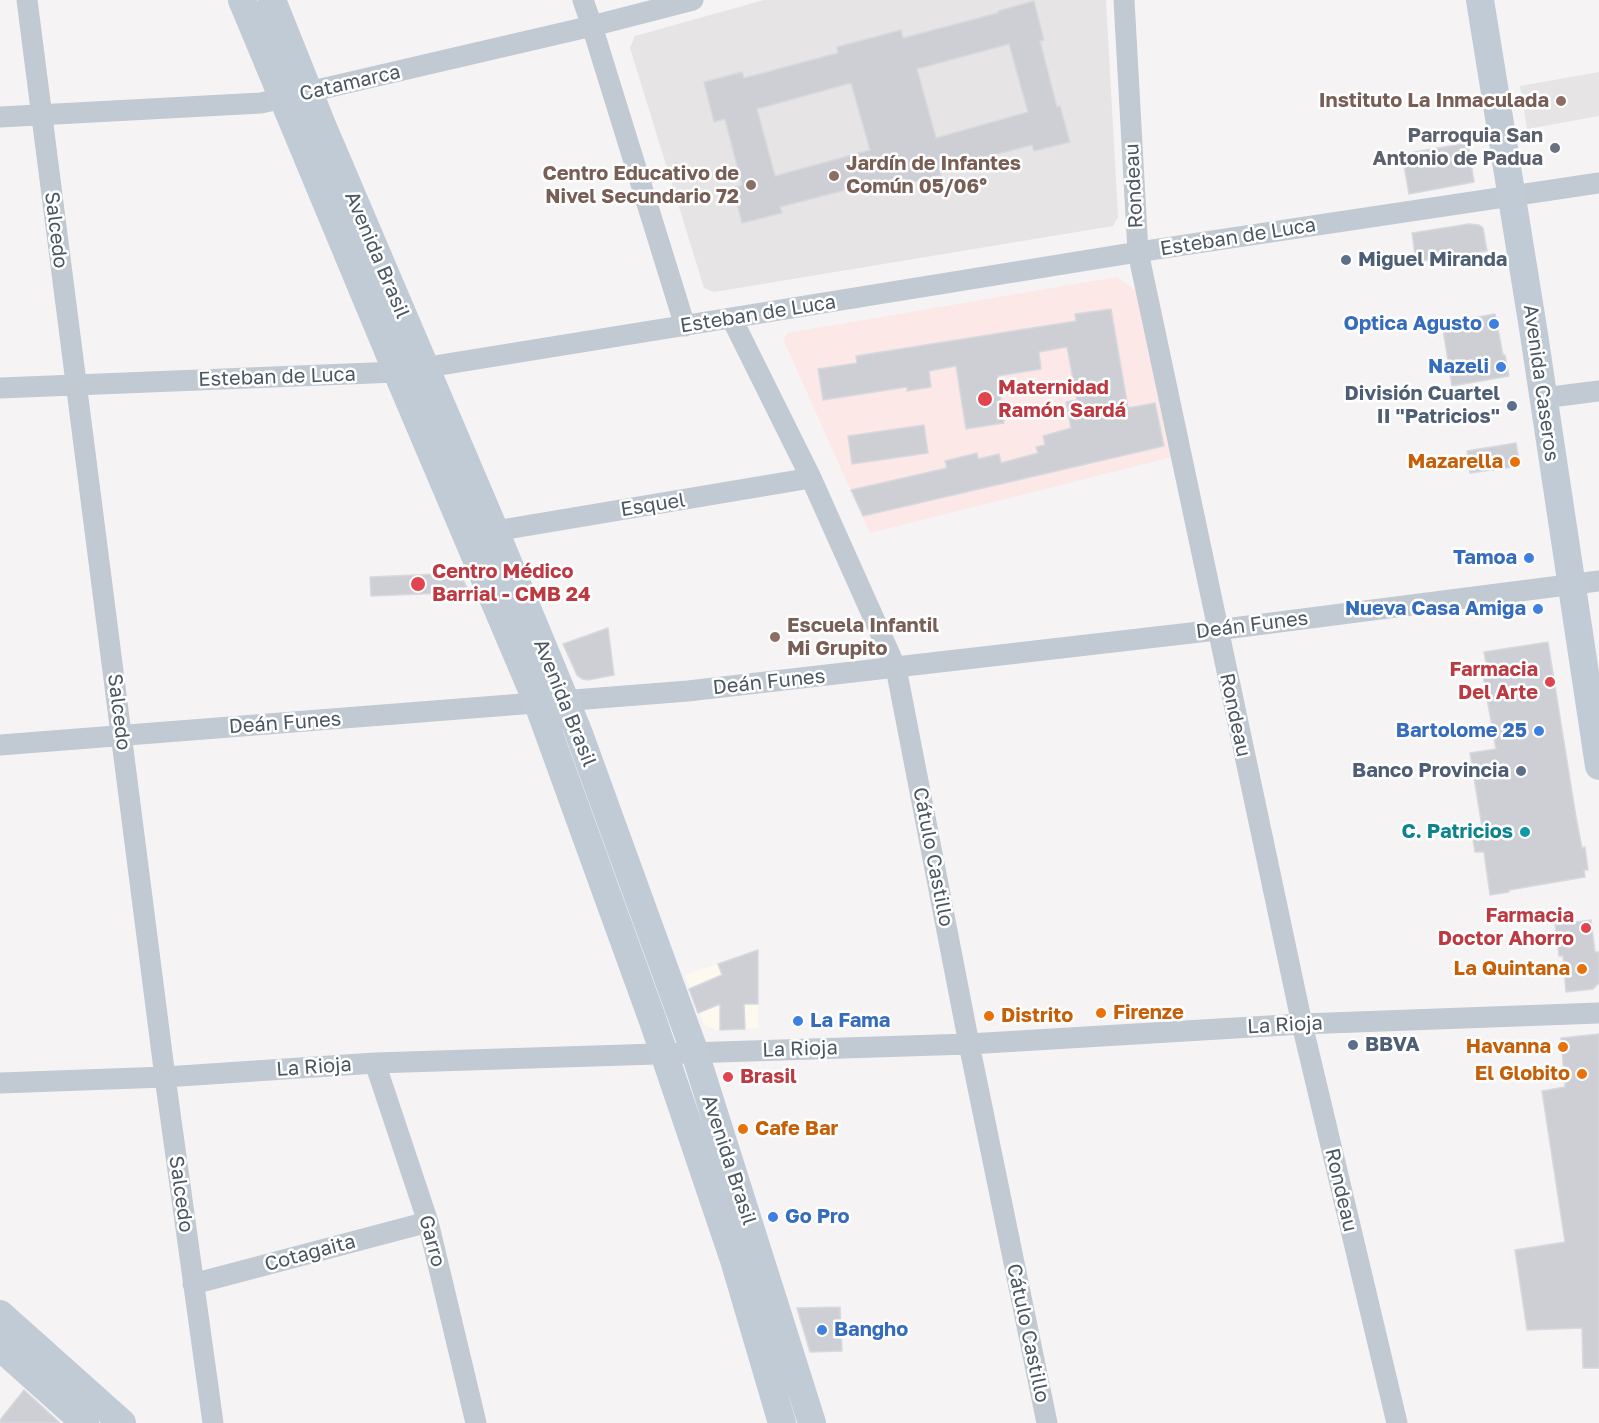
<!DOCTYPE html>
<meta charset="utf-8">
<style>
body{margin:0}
canvas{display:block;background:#f5f3f3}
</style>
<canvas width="1599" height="1423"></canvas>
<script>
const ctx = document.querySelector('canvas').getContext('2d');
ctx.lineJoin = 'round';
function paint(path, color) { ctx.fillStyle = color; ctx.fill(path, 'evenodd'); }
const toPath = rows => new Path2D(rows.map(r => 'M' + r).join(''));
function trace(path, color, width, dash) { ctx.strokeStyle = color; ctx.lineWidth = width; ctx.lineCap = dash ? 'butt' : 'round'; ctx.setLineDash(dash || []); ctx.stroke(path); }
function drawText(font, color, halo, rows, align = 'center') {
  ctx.font = font + ' "Golos Text",sans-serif'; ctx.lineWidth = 5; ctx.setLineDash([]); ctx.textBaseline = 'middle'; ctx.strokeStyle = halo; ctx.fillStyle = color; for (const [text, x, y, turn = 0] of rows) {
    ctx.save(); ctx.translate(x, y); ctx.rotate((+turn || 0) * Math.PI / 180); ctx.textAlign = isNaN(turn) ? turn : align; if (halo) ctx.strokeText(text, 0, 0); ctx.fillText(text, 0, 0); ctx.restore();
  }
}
const commercial = toPath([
 [758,950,758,1028,717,1030,704,1025,685,975]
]);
const education = toPath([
 [764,0,1106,0,1118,217,1113,226,714,292,704,288,630,48,635,36],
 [1599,72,1599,116,1527,129,1520,86]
]);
const medical = toPath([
 [1117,277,1136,291,1172,457,870,533,784,341,787,333]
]);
const building = toPath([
 [1034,1,1044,40,1040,41,1057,107,1060,106,1070,142,1034,151,1032,145,940,169,941,175,878,191,876,182,780,207,782,213,742,223,733,188,742,185,725,119,714,122,704,82,742,72,744,78,838,53,837,47,901,30,903,38,998,13,998,11,1034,1],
 [1009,44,1028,112,936,138,917,69,1009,44],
 [851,83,870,150,775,176,757,109,851,83],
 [1468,143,1474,182,1409,194,1402,154,1468,143],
 [1469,224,1479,225,1483,228,1487,251,1416,262,1412,233,1469,224],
 [1111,309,1128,408,1155,403,1164,446,863,516,851,490,947,468,945,461,977,453,978,459,999,454,1001,463,1038,453,1036,447,1045,445,1043,436,1071,428,1066,402,1077,400,1067,347,1039,352,1041,369,998,376,1004,423,966,429,956,366,929,371,931,387,907,391,907,387,823,400,818,369,857,363,856,356,1076,321,1075,314,1111,309],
 [1495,314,1503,355,1505,355,1509,376,1452,386,1442,323,1495,314],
 [924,425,928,453,852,464,848,436,924,425],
 [1516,443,1520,466,1470,473,1467,451,1516,443],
 [460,573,469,592,371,596,370,577,460,573],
 [608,628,614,675,588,680,582,679,577,675,563,644,608,628],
 [1548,642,1576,817,1582,848,1585,847,1588,870,1584,870,1585,877,1509,890,1509,892,1490,895,1484,852,1475,852,1471,828,1482,827,1470,753,1496,749,1482,670,1487,669,1484,652,1548,642],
 [1591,920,1595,952,1599,952,1599,983,1593,989,1566,992,1563,956,1559,956,1555,925,1591,920],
 [758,950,758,1004,744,1004,745,1029,720,1030,720,1004,698,1013,689,989,722,975,718,964,758,950],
 [1599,1034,1599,1368,1583,1368,1582,1328,1527,1330,1515,1250,1565,1242,1542,1091,1565,1087,1561,1038,1599,1034],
 [840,1307,842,1351,810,1352,797,1308,840,1307],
 [24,1390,60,1423,0,1423,0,1420,24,1390]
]);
const street = toPath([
 [27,0,165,1077,213,1423],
 [583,0,592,26,685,326],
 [1124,0,1138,252,1302,1024,1397,1423],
 [0,117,261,103,592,26,693,0],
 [732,319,811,478,896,668,969,1044,1047,1423],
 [0,388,397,372,1138,252,1599,183],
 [1543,398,1599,391],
 [495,531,811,478],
 [0,745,688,691,1217,630,1599,581],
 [375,1063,428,1222,476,1423],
 [0,1083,165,1077,375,1063,969,1044,1302,1024,1599,1013],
 [193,1284,428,1222]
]);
const secondary = toPath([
 [242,0,397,372,538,704,653,1021,734,1260,782,1423],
 [272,0,322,125,495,531,578,731,695,1053,812,1423],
 [1480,0,1533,328,1599,766],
 [0,1314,122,1423],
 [0,1347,85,1423]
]);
const markers = [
 [1561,101,6,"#8d6e63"],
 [1555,148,6,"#6b7280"],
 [834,176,6,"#8d6e63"],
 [751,185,6,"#8d6e63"],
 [1346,260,6,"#5c6f8a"],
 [1494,324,6,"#3f7fe0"],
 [1501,367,6,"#3f7fe0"],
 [985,399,8,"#e0444e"],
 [1512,406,6,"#5c6f8a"],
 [1515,462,6,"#e8710a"],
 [1529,558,6,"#3f7fe0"],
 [418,584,8,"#e0444e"],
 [1538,609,6,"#3f7fe0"],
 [775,637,6,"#8d6e63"],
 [1550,682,6,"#e0444e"],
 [1539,731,6,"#3f7fe0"],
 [1521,771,6,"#5c6f8a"],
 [1525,832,6,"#0f9aa8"],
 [1586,928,6,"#e0444e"],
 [1582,969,6,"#e8710a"],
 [1101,1013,6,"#e8710a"],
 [989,1016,6,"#e8710a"],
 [798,1021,6,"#3f7fe0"],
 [1353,1045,6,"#5c6f8a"],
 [1563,1047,6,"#e8710a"],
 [1582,1074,6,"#e8710a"],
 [728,1077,6,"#e0444e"],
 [743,1129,6,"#e8710a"],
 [773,1217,6,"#3f7fe0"],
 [822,1330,6,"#3f7fe0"]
];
const streetNames = [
 ["Catamarca",350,83,-13],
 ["Rondeau",1134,186,-93],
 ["Salcedo",56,230,83],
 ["Esteban de Luca",1238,237,-9],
 ["Avenida Brasil",377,255,67],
 ["Esteban de Luca",758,314,-9],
 ["Esteban de Luca",277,377,-2],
 ["Avenida Caseros",1541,383,82],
 ["Esquel",653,505,-9],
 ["Deán Funes",1252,625,-7],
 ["Deán Funes",769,682,-6],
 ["Avenida Brasil",565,703,68],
 ["Salcedo",119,712,83],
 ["Rondeau",1235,715,78],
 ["Deán Funes",285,723,-4],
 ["Cátulo Castillo",933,857,79],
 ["La Rioja",1285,1025,-3],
 ["La Rioja",800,1049,-2],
 ["La Rioja",314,1067,-4],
 ["Avenida Brasil",729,1160,72],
 ["Rondeau",1341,1190,77],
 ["Salcedo",181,1194,82],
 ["Garro",432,1241,75],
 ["Cotagaita",310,1253,-15],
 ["Cátulo Castillo",1028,1333,78]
];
const educationNames = [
 ["Instituto La Inmaculada",1549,101],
 ["Jardín de Infantes",846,164,"left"],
 ["Común 05/06°",846,187,"left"],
 ["Centro Educativo de",739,174],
 ["Nivel Secundario 72",739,197],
 ["Escuela Infantil",787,626,"left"],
 ["Mi Grupito",787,649,"left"]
];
const worshipNames = [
 ["Parroquia San",1543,136],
 ["Antonio de Padua",1543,159]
];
const serviceNames = [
 ["Miguel Miranda",1358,260],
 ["División Cuartel",1500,394,"right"],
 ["II \"Patricios\"",1500,417,"right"],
 ["Banco Provincia",1509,771,"right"],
 ["BBVA",1365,1045]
];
const shopNames = [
 ["Optica Agusto",1482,324],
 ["Nazeli",1489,367],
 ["Tamoa",1517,558],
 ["Nueva Casa Amiga",1526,609],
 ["Bartolome 25",1527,731],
 ["La Fama",810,1021,"left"],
 ["Go Pro",785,1217,"left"],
 ["Bangho",834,1330,"left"]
];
const healthNames = [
 ["Maternidad",998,388],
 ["Ramón Sardá",998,411],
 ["Centro Médico",432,572],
 ["Barrial - CMB 24",432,595],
 ["Farmacia",1538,670,"right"],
 ["Del Arte",1538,693,"right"],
 ["Farmacia",1574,916,"right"],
 ["Doctor Ahorro",1574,939,"right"],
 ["Brasil",740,1077]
];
const foodNames = [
 ["Mazarella",1503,462],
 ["La Quintana",1570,969],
 ["Firenze",1113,1013,"left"],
 ["Distrito",1001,1016,"left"],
 ["Havanna",1551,1047],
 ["El Globito",1570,1074],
 ["Cafe Bar",755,1129,"left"]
];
const cultureNames = [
 ["C. Patricios",1513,832]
];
paint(commercial, '#fdf9ef');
paint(education, '#e6e4e5');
paint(medical, '#fce8e6');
paint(building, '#cdcfd5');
trace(building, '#d7d9de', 1.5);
trace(street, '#c1cad2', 21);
trace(secondary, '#c1cbd6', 28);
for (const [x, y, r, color] of markers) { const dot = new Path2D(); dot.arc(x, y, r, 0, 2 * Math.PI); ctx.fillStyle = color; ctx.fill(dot); trace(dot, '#fff', 2); }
drawText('20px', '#4a5661', '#fff', streetNames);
drawText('bold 20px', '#785e54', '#fff', educationNames, 'right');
drawText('bold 20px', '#5b616d', '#fff', worshipNames, 'right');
drawText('bold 20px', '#4e5e75', '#fff', serviceNames, 'left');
drawText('bold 20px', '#366cbe', '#fff', shopNames, 'right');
drawText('bold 20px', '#be3a42', '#fff', healthNames, 'left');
drawText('bold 20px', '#c56008', '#fff', foodNames, 'right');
drawText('bold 20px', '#0d838f', '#fff', cultureNames, 'right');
</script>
